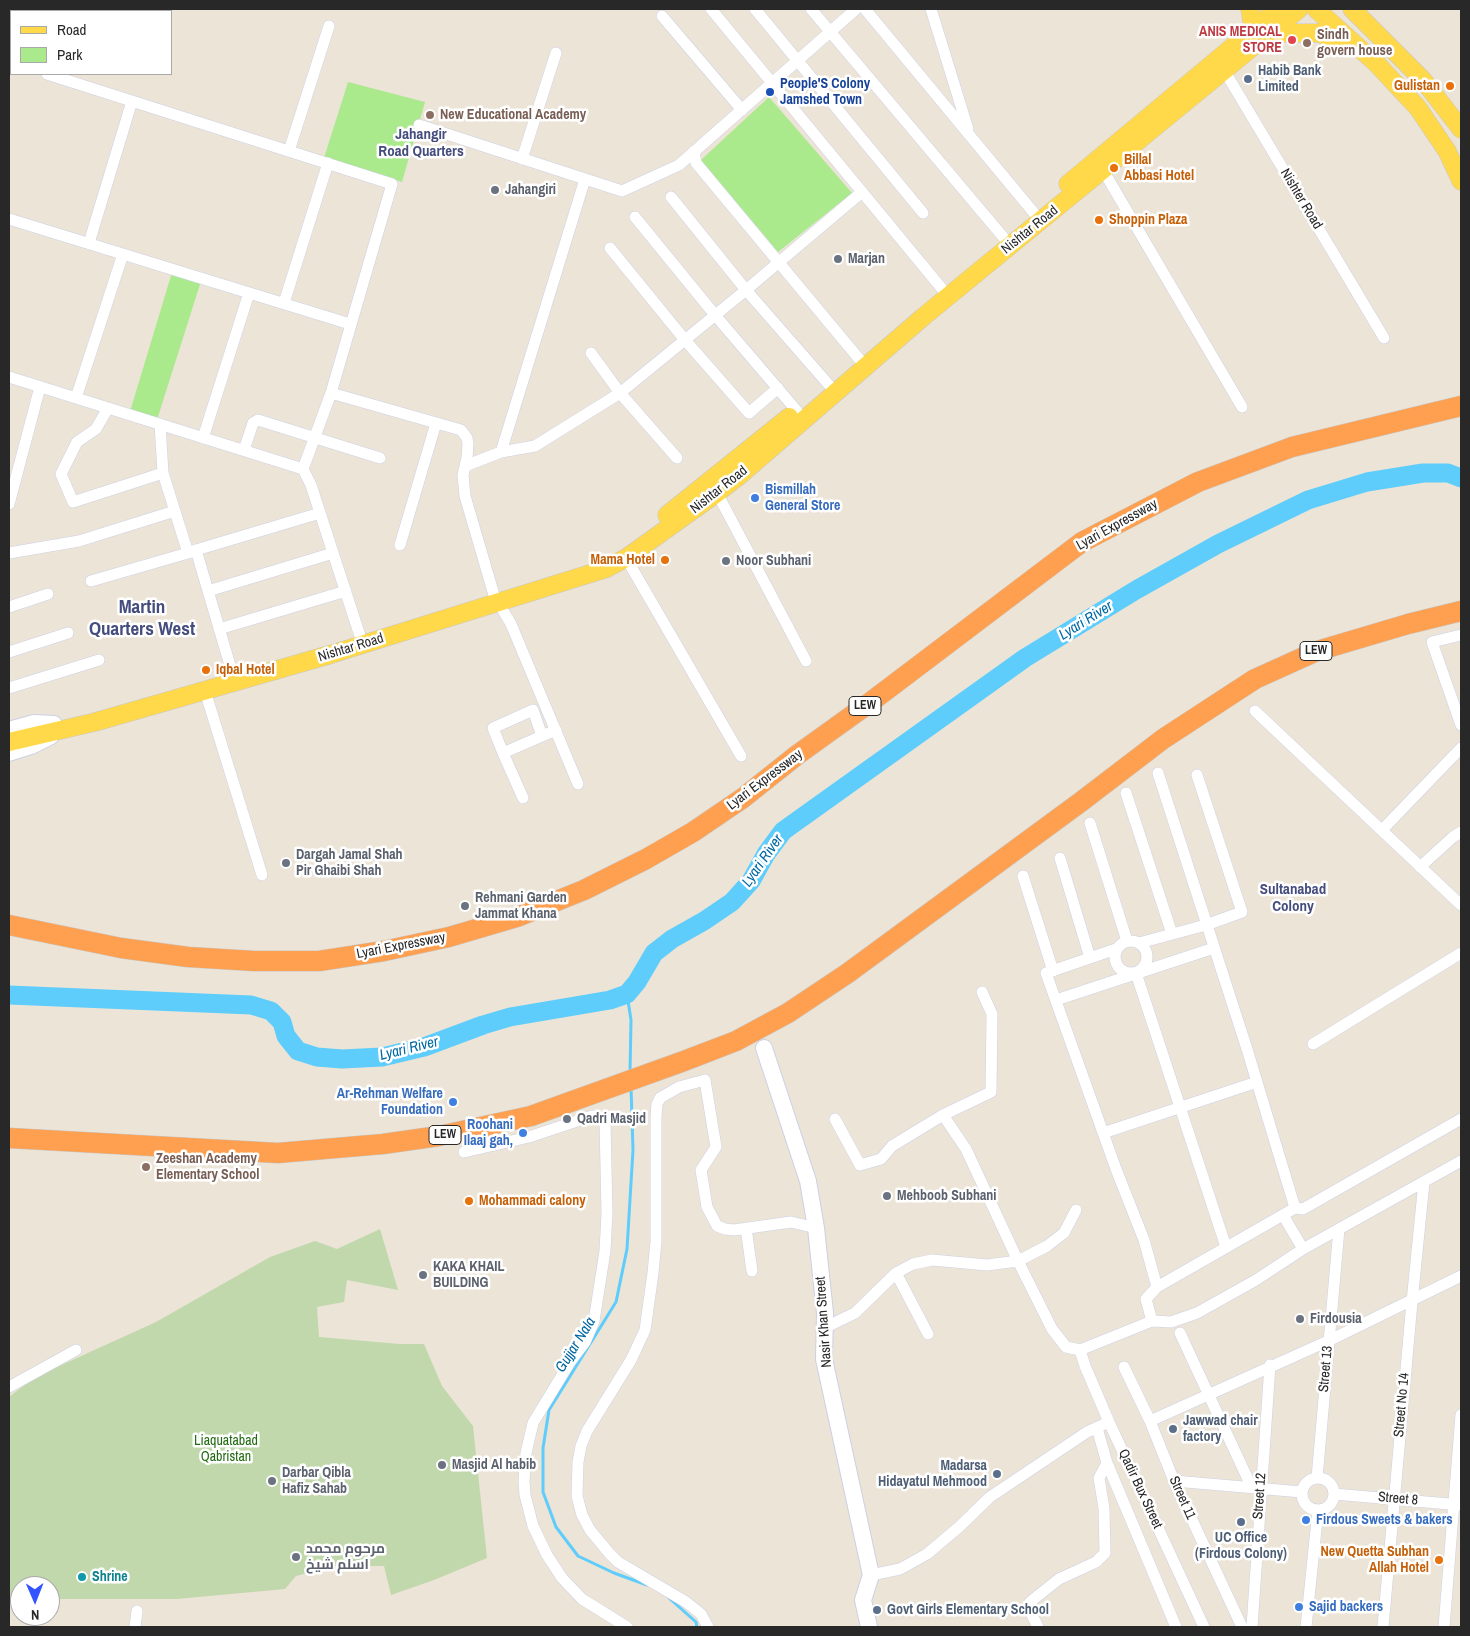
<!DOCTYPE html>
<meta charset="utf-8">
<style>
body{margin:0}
#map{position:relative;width:1470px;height:1636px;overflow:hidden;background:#ece4d7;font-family:"Archivo Narrow",sans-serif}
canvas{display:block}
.frame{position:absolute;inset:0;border:10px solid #282828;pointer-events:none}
.legend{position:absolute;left:10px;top:10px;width:162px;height:65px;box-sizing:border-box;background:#fff;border:1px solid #a9a9a9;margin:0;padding:6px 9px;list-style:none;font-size:15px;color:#282828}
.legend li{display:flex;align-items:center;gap:10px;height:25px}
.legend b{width:25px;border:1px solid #a9a9a9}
.north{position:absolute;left:10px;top:1576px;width:50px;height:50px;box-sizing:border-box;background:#fff;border:1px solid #a9a9a9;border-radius:50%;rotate:179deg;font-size:14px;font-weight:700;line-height:20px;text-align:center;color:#282828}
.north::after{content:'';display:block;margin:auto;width:18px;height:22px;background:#3253ff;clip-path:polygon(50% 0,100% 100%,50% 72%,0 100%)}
</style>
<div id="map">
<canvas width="1470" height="1636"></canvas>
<div class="frame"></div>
<ul class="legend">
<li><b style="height:6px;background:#ffd94a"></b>Road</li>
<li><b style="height:14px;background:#abe98d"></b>Park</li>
</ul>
<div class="north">N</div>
</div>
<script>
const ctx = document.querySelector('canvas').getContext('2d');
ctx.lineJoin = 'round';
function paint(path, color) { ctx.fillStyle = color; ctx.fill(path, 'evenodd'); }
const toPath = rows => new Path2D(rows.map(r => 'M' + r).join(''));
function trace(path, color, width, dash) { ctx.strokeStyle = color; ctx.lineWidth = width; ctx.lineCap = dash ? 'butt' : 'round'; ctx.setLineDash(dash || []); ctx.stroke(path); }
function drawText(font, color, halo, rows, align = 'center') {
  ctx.font = font + ' "Archivo Narrow",Cairo,sans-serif'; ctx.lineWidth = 5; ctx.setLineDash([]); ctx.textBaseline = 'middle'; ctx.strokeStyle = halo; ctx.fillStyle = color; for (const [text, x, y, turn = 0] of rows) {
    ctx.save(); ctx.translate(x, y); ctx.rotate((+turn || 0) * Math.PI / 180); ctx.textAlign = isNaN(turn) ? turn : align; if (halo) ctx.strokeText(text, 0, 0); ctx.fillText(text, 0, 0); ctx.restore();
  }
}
const green = toPath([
 [348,82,425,102,402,182,324,158],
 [769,97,852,193,778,252,701,160],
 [173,269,202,278,156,423,129,415]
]);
const cemetery = toPath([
 [380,1229,398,1290,347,1280,344,1302,317,1307,319,1337,400,1344,424,1344,442,1386,473,1426,487,1558,434,1580,391,1595,384,1566,334,1566,296,1576,285,1589,177,1599,50,1599,50,1586,20,1586,20,1599,9,1599,9,1397,35,1377,156,1322,270,1257,315,1241,337,1249]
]);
const stream = toPath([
 [627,994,631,1020,630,1073],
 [631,1087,633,1150,627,1249,616,1302,549,1410,543,1448,543,1492,556,1527,578,1556,614,1573,647,1585],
 [669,1598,696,1622,697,1627]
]);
const river = toPath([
 [9,995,251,1005,271,1011,282,1022,286,1036,298,1051,317,1057,342,1059,382,1057,424,1047,483,1025,510,1017,610,1000,627,994,637,982,654,953,672,939,704,921,732,902,751,881,766,854,783,831,1025,658,1136,590,1218,544,1308,500,1367,482,1423,473,1448,473,1461,478]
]);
const street = toPath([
 [711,9,943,290],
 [755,9,923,213],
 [811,9,1004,238],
 [865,9,1034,213],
 [931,9,968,129],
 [30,11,30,9],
 [662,16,742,110],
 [9,64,11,60],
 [1221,65,1384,338],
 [47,74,392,184,331,393,303,469],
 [419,125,622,191,679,165,856,9],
 [289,151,329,26],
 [694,151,696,163,860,360],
 [522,159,556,53],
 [1100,165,1242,407],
 [671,197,746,290,829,385],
 [635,217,715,315,797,411],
 [9,219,350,324],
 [89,243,132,101],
 [610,248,685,340,749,413,778,388],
 [284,303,328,163],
 [591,353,620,393,677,458],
 [9,377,303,469,311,485,360,636],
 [331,393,461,430,467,438,468,444,467,458,463,475,465,496,494,595,511,624,578,784],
 [76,398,123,254],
 [108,408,96,429,77,442,61,474,73,502,163,473],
 [160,424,163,473,188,553,196,550,232,672],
 [203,438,249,293],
 [244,450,253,423,258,420,380,458],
 [501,452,585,179],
 [465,466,501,452,535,446,620,393,746,290,862,192],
 [717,493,806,661],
 [9,504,40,387],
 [400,545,436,423],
 [196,550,320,513],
 [9,553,79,541,175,511],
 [626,558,741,756],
 [91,581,188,553],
 [208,591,333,553],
 [9,607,48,594],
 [219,629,346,591],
 [1461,635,1432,642,1461,725],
 [9,652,68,633],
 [9,688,99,660],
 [205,691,262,875],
 [1255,711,1461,905],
 [542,736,533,710,493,728,503,753,542,736,556,730],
 [503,753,523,798],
 [1126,793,1172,934],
 [1090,823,1127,941],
 [1382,830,1461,748],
 [1060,858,1090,958],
 [1420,867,1453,837,1461,832],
 [1023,876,1053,971],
 '1115 957a16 16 0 1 1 32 0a16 16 0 1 1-32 0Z',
 [1139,943,1206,925,1242,912,1197,775],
 [1116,949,1046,973,1116,1169,1144,1240,1157,1287],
 [1136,973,1226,1247],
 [1056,1000,1214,948],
 [1313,1044,1461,953],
 [943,1115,966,1149,1018,1261,1052,1329,1066,1347,1080,1350,1152,1321,1146,1299,1157,1287,1295,1208,1247,1049,1158,773],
 [835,1119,860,1165,881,1159,892,1146,943,1115,991,1092,992,1014,982,992],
 [1103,1133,1257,1082],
 [464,1152,529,1137,592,1116,601,1117,605,1121,607,1213,605,1251,594,1321,585,1342,570,1362,533,1423,526,1453,524,1481,525,1495,533,1526,547,1555,562,1578,582,1599,627,1627],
 [1295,1208,1303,1209,1461,1119],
 [1283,1215,1303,1249],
 [746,1228,752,1271],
 [896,1273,928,1334],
 [1152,1321,1171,1322,1197,1313,1256,1280,1303,1249,1461,1161],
 [824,1328,855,1313,896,1273,913,1264,932,1260,987,1265,1018,1261,1047,1246,1064,1233,1076,1210],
 [1180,1333,1252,1488],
 [1080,1350,1085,1366,1109,1422,1204,1627],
 [1124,1367,1150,1421,1174,1481,1242,1627],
 [9,1387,76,1350],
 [1150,1421,1328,1341,1461,1276],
 [1107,1463,1176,1627],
 [1317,1478,1339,1229],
 '1302 1494a16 16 0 1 1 32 0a16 16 0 1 1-32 0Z',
 [1174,1481,1302,1492],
 [1334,1494,1461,1505],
 [871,1575,900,1569,927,1554,959,1527,990,1497,1087,1432,1109,1422],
 [135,1627,137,1611],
 [708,1627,701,1614,686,1602,618,1562,609,1553,590,1530,582,1515,577,1496,578,1462,581,1446,587,1431,631,1360,645,1330,653,1273,656,1241,656,1117,657,1104,660,1098,679,1087,705,1080,716,1147,701,1170,707,1207,717,1226,725,1229,734,1230,791,1222,816,1228],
 [1038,1627,1030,1611,1030,1602,1059,1579,1096,1562,1105,1553,1104,1508,1099,1478,1107,1463,1097,1428],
 [1252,1627,1270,1365],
 [1306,1627,1318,1510],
 [1383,1627,1412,1302,1424,1182],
 [1444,1627,1461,1415]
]);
const secondary = toPath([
 [9,730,34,723,54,724],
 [9,753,31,746,51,736],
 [764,1048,808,1181,816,1228,825,1313,824,1359,871,1575,863,1600,869,1627]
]);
const primary = toPath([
 [1250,9,1253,29],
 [1316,9,1377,64,1418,108,1447,151,1461,181],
 [1352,9,1423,80,1461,129],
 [1269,33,1319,33,1349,46],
 [1068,184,1278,9],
 [667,515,789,417],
 [9,742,95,722,332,654,605,569,626,558,717,493,739,476,923,317,1299,9]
]);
const highway = toPath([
 [9,925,121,948,188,957,254,961,319,961,384,951,449,937,517,917,584,890,646,859,693,832,743,798,797,755,868,704,1082,542,1198,482,1292,447,1461,406],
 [9,1138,278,1153,383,1144,439,1136,531,1116,684,1061,736,1041,788,1013,848,973,1082,801,1163,739,1255,679,1317,651,1408,624,1461,611]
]);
const markers = [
 [1292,40,5,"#e0444e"],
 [1307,43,5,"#8d6e63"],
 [1248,79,5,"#5c6f8a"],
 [1450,86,5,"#e8710a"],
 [770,92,5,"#1a4fb4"],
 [430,115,5,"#8d6e63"],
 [1114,168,5,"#e8710a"],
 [495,190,5,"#6b7280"],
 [1099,220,5,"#e8710a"],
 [838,259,5,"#6b7280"],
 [755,498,5,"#3f7fe0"],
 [665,560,5,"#e8710a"],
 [726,561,5,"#6b7280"],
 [206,670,5,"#e8710a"],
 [286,863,5,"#6b7280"],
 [465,906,5,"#6b7280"],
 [453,1102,5,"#3f7fe0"],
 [567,1119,5,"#6b7280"],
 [523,1133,5,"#3f7fe0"],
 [146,1167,5,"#8d6e63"],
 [887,1196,5,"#6b7280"],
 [469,1201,5,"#e8710a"],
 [423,1275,5,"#6b7280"],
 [1300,1319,5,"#6b7280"],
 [1173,1429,5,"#5c6f8a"],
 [442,1465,5,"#6b7280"],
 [997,1474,5,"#5c6f8a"],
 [272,1481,5,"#6b7280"],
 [1306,1520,5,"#3f7fe0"],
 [1241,1522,5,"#5c6f8a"],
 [296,1557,5,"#6b7280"],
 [1439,1560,5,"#e8710a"],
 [82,1577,5,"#0f9aa8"],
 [1299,1607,5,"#3f7fe0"],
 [877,1610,5,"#5c6f8a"]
];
const shields = [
 [1316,651,32],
 [865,706,32],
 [445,1135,32]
];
const shieldNames = [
 ["LEW",1316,651],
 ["LEW",865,706],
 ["LEW",445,1135]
];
const healthNames = [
 ["ANIS MEDICAL",1282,32],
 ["STORE",1282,48]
];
const educationNames = [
 ["Sindh",1317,35],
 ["govern house",1317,51],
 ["New Educational Academy",440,115],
 ["Zeeshan Academy",156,1159],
 ["Elementary School",156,1175]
];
const serviceNames = [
 ["Habib Bank",1258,71],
 ["Limited",1258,87],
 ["Jawwad chair",1183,1421],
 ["factory",1183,1437],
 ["Madarsa",987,1466,"right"],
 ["Hidayatul Mehmood",987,1482,"right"],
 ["UC Office",1241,1538,"center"],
 ["(Firdous Colony)",1241,1554,"center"],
 ["Govt Girls Elementary School",887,1610]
];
const transitNames = [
 ["People'S Colony",780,84],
 ["Jamshed Town",780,100]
];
const foodNames = [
 ["Gulistan",1440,86,"right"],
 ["Billal",1124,160],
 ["Abbasi Hotel",1124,176],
 ["Shoppin Plaza",1109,220],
 ["Mama Hotel",655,560,"right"],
 ["Iqbal Hotel",216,670],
 ["Mohammadi calony",479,1201],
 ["New Quetta Subhan",1429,1552,"right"],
 ["Allah Hotel",1429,1568,"right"]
];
const worshipNames = [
 ["Jahangiri",505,190],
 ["Marjan",848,259],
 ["Noor Subhani",736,561],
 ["Dargah Jamal Shah",296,855],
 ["Pir Ghaibi Shah",296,871],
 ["Rehmani Garden",475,898],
 ["Jammat Khana",475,914],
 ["Qadri Masjid",577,1119],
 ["Mehboob Subhani",897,1196],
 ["KAKA KHAIL",433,1267],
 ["BUILDING",433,1283],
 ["Firdousia",1310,1319],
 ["Masjid Al habib",452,1465],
 ["Darbar Qibla",282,1473],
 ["Hafiz Sahab",282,1489],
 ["مرحوم محمد",306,1549],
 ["اسلم شیخ",306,1565]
];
const streetNames = [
 ["Nishter Road",1301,199,59],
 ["Nishtar Road",1030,230,-39],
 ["Nishtar Road",719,490,-38],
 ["Lyari Expressway",1117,525,-29],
 ["Nishtar Road",351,648,-17],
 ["Lyari Expressway",765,780,-37],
 ["Lyari Expressway",401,946,-11],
 ["Nasir Khan Street",824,1322,-94],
 ["Street 13",1326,1369,-85],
 ["Street No 14",1402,1405,-85],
 ["Qadir Bux Street",1140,1489,65],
 ["Street 12",1260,1496,-86],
 ["Street 11",1182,1498,66],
 ["Street 8",1398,1499,5]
];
const shopNames = [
 ["Bismillah",765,490],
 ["General Store",765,506],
 ["Ar-Rehman Welfare",443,1094,"right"],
 ["Foundation",443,1110,"right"],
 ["Roohani",513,1125,"right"],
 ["Ilaaj gah,",513,1141,"right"],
 ["Firdous Sweets & bakers",1316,1520],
 ["Sajid backers",1309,1607]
];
const parkNames = [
 ["Liaquatabad",226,1441],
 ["Qabristan",226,1457]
];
const cultureNames = [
 ["Shrine",92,1577]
];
const neighbourhoodNames = [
 ["Jahangir",421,135],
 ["Road Quarters",421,152],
 ["Sultanabad",1293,890],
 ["Colony",1293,907]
];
const waterNames = [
 ["Lyari River",1086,621,-32],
 ["Lyari River",763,861,-55],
 ["Lyari River",409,1049,-14],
 ["Gujjar Nala",576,1345,-58]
];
const districtNames = [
 ["Martin",142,608],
 ["Quarters West",142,630]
];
paint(green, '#abe98d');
paint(cemetery, '#c1d8ad');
trace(stream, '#5ecdfb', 3);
trace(river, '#5ecdfb', 19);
trace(street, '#cdd0e3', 12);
trace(secondary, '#cdd0e3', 18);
trace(primary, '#c7c7c7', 19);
trace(highway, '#c7c7c7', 21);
trace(street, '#fff', 11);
trace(secondary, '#fff', 16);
trace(primary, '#ffd94a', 18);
trace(highway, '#ffa050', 20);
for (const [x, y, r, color] of markers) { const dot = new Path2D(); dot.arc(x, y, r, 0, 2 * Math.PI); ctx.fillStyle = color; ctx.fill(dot); trace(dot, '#fff', 2); }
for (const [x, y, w] of shields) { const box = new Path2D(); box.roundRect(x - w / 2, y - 9.5, w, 19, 4); ctx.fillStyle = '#fff'; ctx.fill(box); trace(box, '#282828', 1); }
drawText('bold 12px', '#282828', null, shieldNames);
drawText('bold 14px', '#be3a42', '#fff', healthNames, 'right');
drawText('bold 14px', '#785e54', '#fff', educationNames, 'left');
drawText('bold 14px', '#4e5e75', '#fff', serviceNames, 'left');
drawText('bold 14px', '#164399', '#fff', transitNames, 'left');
drawText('bold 14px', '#c56008', '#fff', foodNames, 'left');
drawText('bold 14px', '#5b616d', '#fff', worshipNames, 'left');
drawText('14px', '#282828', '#fff', streetNames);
drawText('bold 14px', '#366cbe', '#fff', shopNames, 'left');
drawText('14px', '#226b12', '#fff', parkNames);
drawText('bold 14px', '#0d838f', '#fff', cultureNames, 'left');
drawText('bold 15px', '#444d7d', '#fff', neighbourhoodNames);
drawText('italic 15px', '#0068a4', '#fff', waterNames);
drawText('bold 19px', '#444d7d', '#fff', districtNames);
</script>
